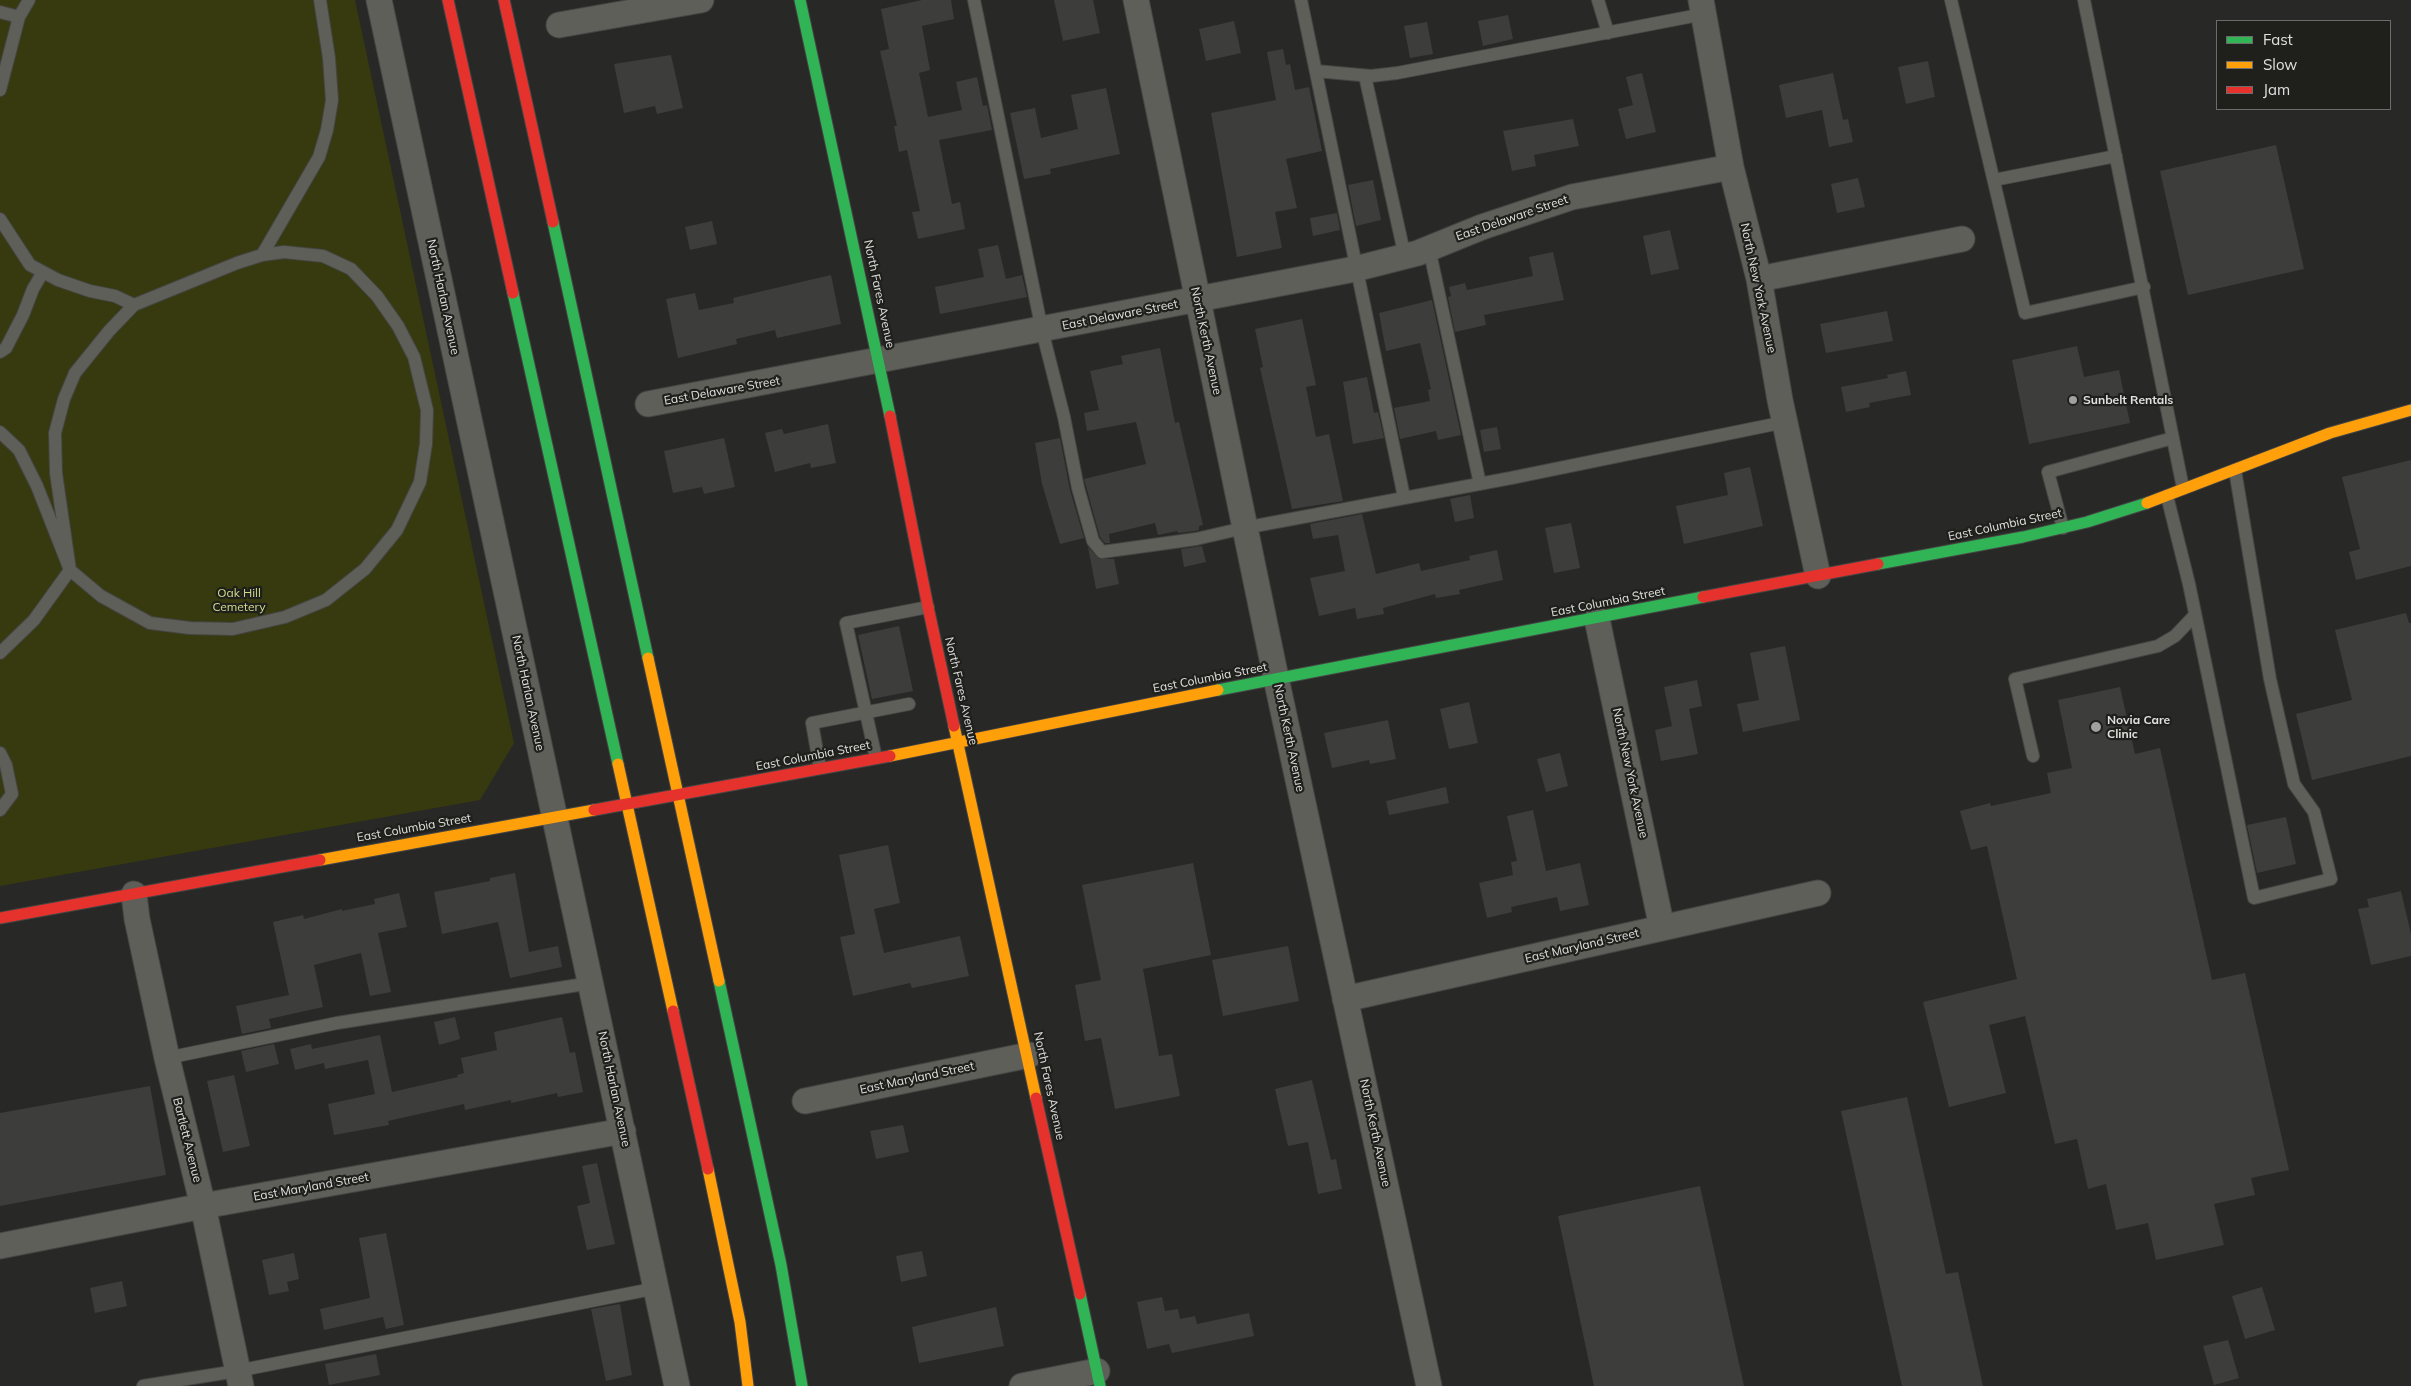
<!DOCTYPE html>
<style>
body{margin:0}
#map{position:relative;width:2411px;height:1386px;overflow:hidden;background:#282827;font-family:Mulish,sans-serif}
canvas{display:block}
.legend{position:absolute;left:2216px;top:20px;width:175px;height:90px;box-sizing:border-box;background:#1f201c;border:1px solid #6c6d6a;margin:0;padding:6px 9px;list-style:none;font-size:15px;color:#e0e0de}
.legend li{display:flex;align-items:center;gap:10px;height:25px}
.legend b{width:25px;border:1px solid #6c6d6a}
</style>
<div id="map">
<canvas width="2411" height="1386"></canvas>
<ul class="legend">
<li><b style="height:6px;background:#30b455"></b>Fast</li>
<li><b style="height:6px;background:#ff9f0a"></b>Slow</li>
<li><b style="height:6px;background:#e5322d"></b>Jam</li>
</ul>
</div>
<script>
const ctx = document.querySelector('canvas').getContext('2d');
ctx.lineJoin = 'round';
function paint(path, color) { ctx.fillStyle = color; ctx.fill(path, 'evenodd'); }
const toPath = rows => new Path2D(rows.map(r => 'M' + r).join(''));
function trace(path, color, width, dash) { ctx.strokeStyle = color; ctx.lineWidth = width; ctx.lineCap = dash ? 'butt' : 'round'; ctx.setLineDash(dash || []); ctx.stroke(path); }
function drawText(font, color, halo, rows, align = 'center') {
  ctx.font = font + ' Mulish,sans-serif'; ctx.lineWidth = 4.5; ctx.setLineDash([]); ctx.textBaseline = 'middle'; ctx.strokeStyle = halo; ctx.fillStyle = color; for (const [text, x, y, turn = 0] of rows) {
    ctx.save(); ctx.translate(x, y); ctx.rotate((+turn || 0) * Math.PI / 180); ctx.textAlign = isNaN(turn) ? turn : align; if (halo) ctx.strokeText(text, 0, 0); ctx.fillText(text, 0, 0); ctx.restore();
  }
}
const green = toPath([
 [0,0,355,0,514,743,480,800,0,886]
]);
const building = toPath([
 [922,0,951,0,954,19,922,26,930,70,919,73,928,117,962,110,956,82,977,77,983,106,987,105,992,130,939,140,952,204,960,202,965,229,918,239,912,212,920,211,907,150,899,152,894,126,897,126,880,51,889,49,881,9],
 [1054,0,1093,0,1100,33,1063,41],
 [1508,15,1513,39,1483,46,1478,21],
 [1234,21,1241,53,1206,61,1199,29],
 [1427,22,1433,54,1410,58,1404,26],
 [1283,49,1286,65,1290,64,1295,90,1309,87,1322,151,1286,159,1297,208,1275,212,1282,248,1237,257,1211,113,1276,100,1267,52],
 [671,55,683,108,657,114,655,106,624,113,614,64],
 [1928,61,1935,97,1906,104,1898,67],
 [1642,73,1656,132,1626,139,1618,109,1633,105,1626,77],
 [1833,73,1843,120,1848,119,1853,142,1829,147,1822,110,1786,118,1779,85],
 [1106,88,1120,154,1050,169,1051,174,1024,179,1010,113,1035,108,1041,138,1078,129,1071,95],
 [1573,119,1579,146,1534,155,1536,166,1512,171,1503,131],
 [2276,145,2304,269,2188,295,2160,171],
 [1858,178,1865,207,1837,213,1831,184],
 [1373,180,1381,220,1356,226,1348,185],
 [1337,213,1340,230,1313,236,1310,218],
 [712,221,717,244,690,250,685,227],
 [1670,230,1679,269,1651,275,1643,236],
 [998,245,1006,279,1022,275,1027,297,940,314,935,287,984,277,978,249],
 [1553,252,1564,300,1484,315,1486,325,1455,332,1448,297,1451,296,1449,287,1465,283,1467,290,1533,276,1529,257],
 [831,275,841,324,777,338,775,330,736,339,737,344,678,358,666,299,695,293,699,310,734,303,733,298],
 [1432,300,1461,435,1438,440,1436,431,1400,439,1394,408,1430,401,1428,390,1431,389,1420,343,1386,351,1379,313],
 [1887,311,1893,341,1826,353,1820,324],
 [1302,319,1316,385,1306,387,1316,437,1329,434,1343,501,1292,509,1260,368,1263,367,1255,329],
 [2077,346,2084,377,2119,370,2130,423,2029,444,2012,360],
 [1160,348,1175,423,1179,422,1203,525,1199,526,1199,530,1195,531,1178,533,1177,531,1158,535,1155,523,1109,534,1110,543,1105,543,1100,537,1084,479,1146,464,1136,422,1087,431,1084,413,1099,410,1090,371,1123,364,1121,356],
 [1906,371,1911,395,1869,403,1870,407,1846,412,1841,387,1888,378,1887,375],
 [1367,377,1374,413,1378,412,1384,438,1353,444,1343,382],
 [828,424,836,463,811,468,810,463,775,472,765,433,782,429,784,434],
 [1497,427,1501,449,1484,452,1480,430],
 [724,438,735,487,704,494,702,487,673,493,664,451],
 [1060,438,1070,490,1084,538,1060,544,1042,484,1035,443],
 [2411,460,2411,566,2356,580,2349,552,2360,549,2342,477],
 [1750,467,1763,526,1684,544,1676,506,1728,495,1724,473],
 [1470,495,1474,518,1455,522,1450,499],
 [1362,514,1376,574,1419,563,1421,571,1470,560,1469,556,1497,550,1503,580,1459,590,1460,594,1436,598,1435,594,1383,608,1384,614,1357,619,1355,608,1319,616,1310,578,1345,571,1338,535,1313,539,1310,524],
 [1571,523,1580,568,1554,573,1545,528],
 [1202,546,1206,562,1184,567,1181,549],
 [1088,547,1099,559,1114,559,1119,584,1096,589],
 [2406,613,2409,623,2411,623,2411,756,2312,780,2296,714,2352,700,2335,630],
 [899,626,913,691,872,699,858,635],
 [1785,646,1800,720,1743,732,1737,704,1759,700,1750,653],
 [1697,680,1702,706,1689,709,1698,754,1661,761,1655,730,1672,726,1664,687],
 [2120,687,2135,754,2160,748,2212,980,2245,973,2289,1170,2251,1178,2255,1195,2214,1204,2224,1245,2156,1260,2148,1223,2116,1230,2106,1184,2088,1189,2077,1139,2055,1144,2025,1016,1989,1025,2006,1093,1949,1107,1923,1002,2017,979,1987,846,1971,850,1960,811,1990,803,1991,806,2051,793,2047,773,2072,768,2058,700],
 [1469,702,1478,743,1449,749,1440,709],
 [1388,720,1396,759,1370,764,1369,760,1332,768,1324,733],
 [1560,753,1568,786,1546,792,1537,759],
 [1446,787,1449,803,1389,815,1386,801],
 [1533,810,1546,871,1580,863,1589,905,1560,911,1557,897,1511,907,1512,912,1487,918,1479,883,1513,875,1511,862,1517,861,1507,816],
 [2286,817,2296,864,2257,873,2247,825],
 [888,845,900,903,874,909,884,953,960,936,969,976,912,988,910,983,853,996,840,937,855,934,839,855],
 [1193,863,1211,955,1143,969,1159,1056,1172,1054,1180,1096,1115,1109,1101,1038,1085,1041,1075,985,1101,980,1082,885],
 [515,873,529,952,558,946,562,967,510,978,498,922,442,934,434,892,490,881,490,878],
 [2401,891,2411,934,2411,956,2371,965,2358,909,2369,907,2367,899],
 [399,893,407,927,378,933,391,992,370,996,361,953,314,965,323,1007,269,1019,271,1028,242,1034,236,1006,289,995,273,922,303,915,304,919,342,909,342,911,375,904,374,899],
 [1288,946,1299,1001,1223,1016,1212,960],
 [455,1017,460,1039,439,1045,434,1022],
 [562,1017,570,1053,575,1052,583,1092,558,1097,557,1093,511,1103,511,1100,465,1110,464,1104,388,1121,389,1125,334,1135,328,1104,375,1094,368,1060,325,1069,324,1063,295,1070,290,1049,311,1044,312,1049,380,1035,392,1092,458,1077,457,1075,464,1073,461,1058,497,1050,494,1032],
 [274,1044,279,1064,246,1072,241,1051],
 [234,1075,250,1146,223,1152,207,1081],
 [1312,1080,1331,1160,1336,1159,1342,1189,1318,1194,1308,1142,1288,1146,1275,1089],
 [150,1086,166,1175,0,1206,0,1113],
 [1907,1097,1946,1274,1958,1272,1983,1386,1902,1386,1841,1111],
 [903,1125,909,1152,876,1159,870,1131],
 [597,1163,615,1244,587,1250,577,1206,590,1203,582,1166],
 [1700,1186,1744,1386,1594,1386,1558,1216],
 [386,1233,404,1325,386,1329,383,1317,324,1330,320,1309,370,1298,359,1238],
 [922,1251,927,1276,901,1282,896,1256],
 [294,1253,299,1279,287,1282,289,1291,269,1295,262,1260],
 [122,1281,127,1306,95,1313,90,1288],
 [2262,1287,2275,1330,2245,1339,2232,1296],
 [1162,1297,1165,1311,1178,1309,1180,1319,1195,1316,1197,1324,1249,1313,1254,1336,1172,1353,1169,1344,1147,1349,1137,1302],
 [620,1304,632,1375,606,1381,591,1309],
 [996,1307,1004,1346,919,1363,912,1327],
 [2228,1340,2239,1378,2214,1385,2203,1346],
 [376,1354,380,1375,329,1385,325,1364]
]);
const lane = toPath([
 [974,0,1042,330,1064,417,1078,488,1093,541,1102,552,1196,539,1244,528,1511,478,1785,422],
 [1301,0,1404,497],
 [1598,0,1608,33],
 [1951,0,2025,313,2144,287],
 [2084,0,2183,488],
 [0,12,19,17],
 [1316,71,1371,76,1397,73,1704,14],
 [1365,76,1405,257],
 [0,90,19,17,29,0],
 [1994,180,2116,156],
 [0,219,30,265,58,280,90,291,115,296,134,305],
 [1429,248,1480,484],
 [284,252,323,256,351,269,377,296,398,326,414,357,427,410,426,444,420,482,397,530,365,569,326,600,285,617,233,629,190,628,150,623,101,596,70,570,56,473,55,433,64,399,75,373,109,331,134,305,237,263,262,255,284,252],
 [262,255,319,157,327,130,332,100,329,58,320,0],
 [0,352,6,348,23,315,33,289,43,272],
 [0,432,19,450,37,486,70,570,34,620,0,653],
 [2167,496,2189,584,2254,898,2331,879,2314,812,2294,784,2270,679,2235,470],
 [2063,528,2048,472,2173,438],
 [0,753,6,765,12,794,0,810],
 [2033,756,2015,679,2158,646,2175,636,2195,615],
 [876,758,846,623,928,607],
 [820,768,812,723,909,704],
 [167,1058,337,1023,591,983],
 [143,1386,237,1371,657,1288]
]);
const street = toPath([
 [379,0,677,1386],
 [1136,0,1276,678,1429,1386],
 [1701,0,1731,167,1759,279,1780,400,1818,576],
 [559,25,701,0],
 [1759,279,1962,239],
 [648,404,1355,269,1418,253,1482,227,1572,197,1731,167],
 [1597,619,1662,928],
 [134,894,137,919,167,1058,203,1206,241,1386],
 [1345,999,1818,893],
 [805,1101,1029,1055],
 [0,1246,203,1206,623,1131],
 [1022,1386,1097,1371]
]);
const fast = toPath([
 [800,0,890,416],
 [553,222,648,658],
 [513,293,618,764],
 [1878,564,2023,537,2087,522,2147,503],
 [1218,690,1703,597],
 [719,981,781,1265,802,1386],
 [1080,1294,1100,1386]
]);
const slow = toPath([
 [2147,503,2330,433,2411,410],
 [648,658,719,981],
 [954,726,1036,1098],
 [890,756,1218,690],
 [618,764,673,1011],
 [320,860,594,810],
 [708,1169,740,1322,748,1386]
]);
const jam = toPath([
 [448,0,513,293],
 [504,0,553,222],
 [890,416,928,607,954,726],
 [1703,597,1878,564],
 [594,810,890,756],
 [0,918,320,860],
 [673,1011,708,1169],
 [1036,1098,1080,1294]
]);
const markers = [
 [2073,400,5,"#a0a09e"],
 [2096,727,6,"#a0a09e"]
];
const streetNames = [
 ["East Delaware Street",1512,218,-19],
 ["North New York Avenue",1758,288,78],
 ["North Fares Avenue",879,294,78],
 ["North Harlan Avenue",443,297,78],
 ["East Delaware Street",1120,315,-11],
 ["North Kerth Avenue",1206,341,78],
 ["East Delaware Street",722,391,-10],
 ["East Columbia Street",2005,525,-12],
 ["East Columbia Street",1608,602,-11],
 ["East Columbia Street",1210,678,-11],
 ["North Fares Avenue",961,691,77],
 ["North Harlan Avenue",528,693,78],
 ["North Kerth Avenue",1289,738,78],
 ["East Columbia Street",813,756,-11],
 ["North New York Avenue",1630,773,78],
 ["East Columbia Street",414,828,-10],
 ["East Maryland Street",1582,946,-13],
 ["East Maryland Street",917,1078,-12],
 ["North Fares Avenue",1049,1086,78],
 ["North Harlan Avenue",614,1089,78],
 ["North Kerth Avenue",1375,1133,78],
 ["Bartlett Avenue",187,1140,76],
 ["East Maryland Street",311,1187,-10]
];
const poiNames = [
 ["Sunbelt Rentals",2083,400],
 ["Novia Care",2107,720],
 ["Clinic",2107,734]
];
const parkNames = [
 ["Oak Hill",239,593],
 ["Cemetery",239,607]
];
paint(green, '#373a0e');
paint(building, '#3d3e3c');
trace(lane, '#454544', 14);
trace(street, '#454544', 27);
trace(fast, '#454544', 13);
trace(slow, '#454544', 13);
trace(jam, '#454544', 13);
trace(lane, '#5e5f59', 12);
trace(street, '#5e5f59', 25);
trace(fast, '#30b455', 11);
trace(slow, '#ff9f0a', 11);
trace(jam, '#e5322d', 11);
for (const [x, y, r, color] of markers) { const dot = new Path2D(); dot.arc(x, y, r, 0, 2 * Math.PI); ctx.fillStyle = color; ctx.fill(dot); trace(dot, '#1f201c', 2); }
drawText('12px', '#e0e0de', '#1f201c', streetNames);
drawText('bold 12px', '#e0e0de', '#1f201c', poiNames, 'left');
drawText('12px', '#d2db8d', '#1f201c', parkNames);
</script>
